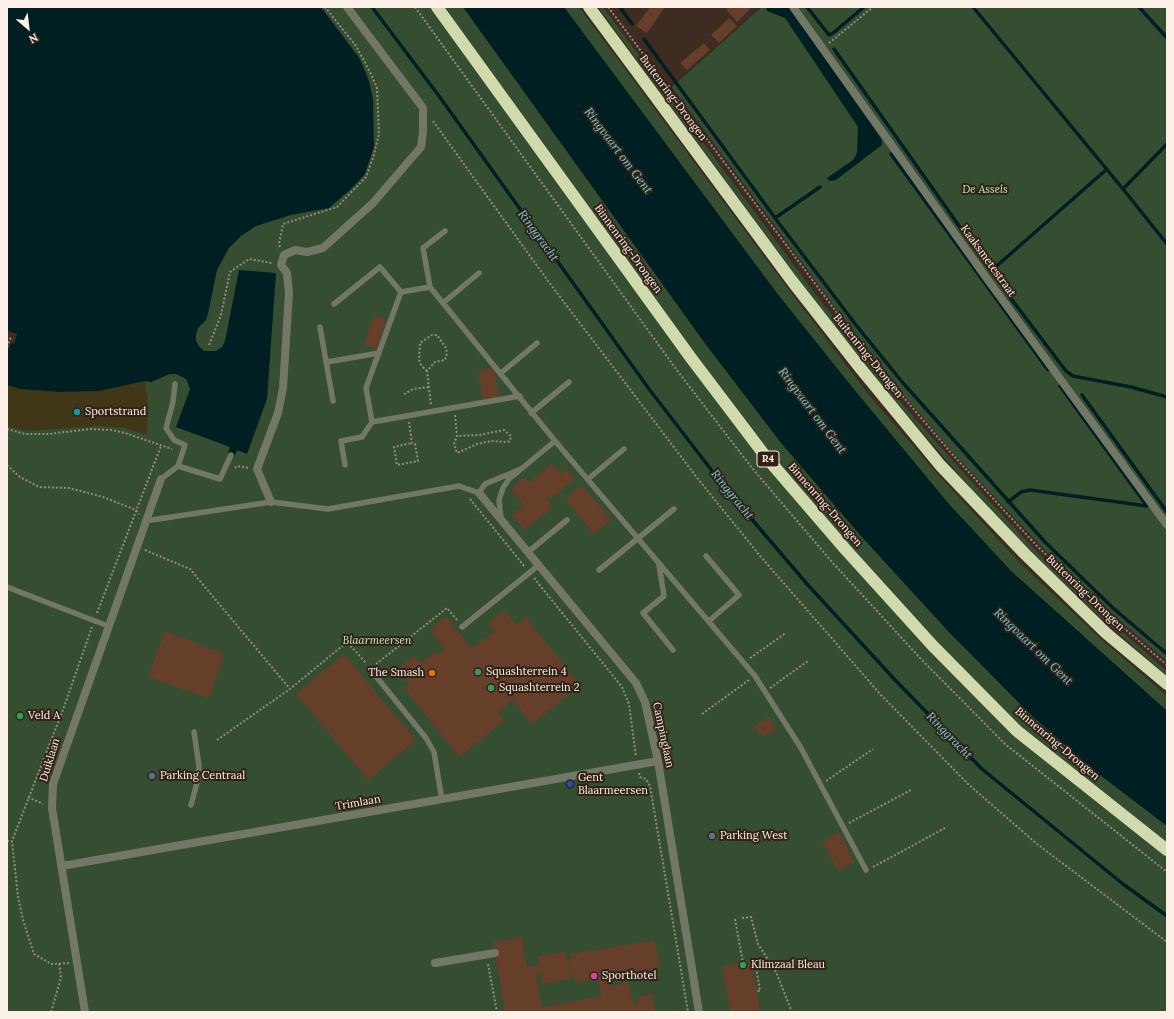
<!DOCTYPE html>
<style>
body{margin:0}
#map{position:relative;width:1174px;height:1019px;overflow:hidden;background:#3e2b21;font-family:Lora,serif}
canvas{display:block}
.frame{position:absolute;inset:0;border:8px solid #fcf0e9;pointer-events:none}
.north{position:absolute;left:8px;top:8px;width:40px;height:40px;-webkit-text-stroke:3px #332217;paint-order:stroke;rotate:152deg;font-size:11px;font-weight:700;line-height:16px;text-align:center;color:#fcf0e9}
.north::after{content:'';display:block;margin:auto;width:14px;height:18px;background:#fcf0e9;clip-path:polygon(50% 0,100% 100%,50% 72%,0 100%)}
</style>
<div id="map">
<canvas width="1174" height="1019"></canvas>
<div class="frame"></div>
<div class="north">N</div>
</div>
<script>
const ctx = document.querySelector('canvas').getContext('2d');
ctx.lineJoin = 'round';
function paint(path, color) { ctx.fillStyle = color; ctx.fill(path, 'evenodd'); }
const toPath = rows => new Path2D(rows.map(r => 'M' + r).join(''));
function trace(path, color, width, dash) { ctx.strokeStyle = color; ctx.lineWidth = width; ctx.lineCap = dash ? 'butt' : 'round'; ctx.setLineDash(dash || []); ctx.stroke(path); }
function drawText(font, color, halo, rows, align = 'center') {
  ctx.font = font + ' Lora,serif'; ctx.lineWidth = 4; ctx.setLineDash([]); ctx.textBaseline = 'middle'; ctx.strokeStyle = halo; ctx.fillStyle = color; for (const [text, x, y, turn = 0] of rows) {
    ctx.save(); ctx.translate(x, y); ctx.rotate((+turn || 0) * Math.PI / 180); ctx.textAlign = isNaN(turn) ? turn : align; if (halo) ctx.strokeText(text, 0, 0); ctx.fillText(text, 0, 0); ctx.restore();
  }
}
const green = toPath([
 [7,7,463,7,707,346,782,444,861,536,948,631,1032,716,1096,772,1167,826,1167,1012,7,1012],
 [564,7,579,7,774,270,868,394,933,469,1020,563,1102,640,1167,696,1167,711,1011,571,948,503,852,387,776,292],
 [598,7,603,7,816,295,905,407,970,480,1039,554,1103,615,1167,671,1167,676,1100,617,1036,556,966,483,902,409,812,298],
 [762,7,1167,7,1167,661,1109,612,1058,564,955,455,875,361,672,87]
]);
const sand = toPath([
 [145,381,148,404,147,435,124,428,100,426,27,431,7,426,7,385,20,389,59,392,100,391]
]);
const water = toPath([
 [7,7,321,7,360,59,369,81,373,99,374,147,365,174,352,188,329,208,291,215,256,226,241,236,229,248,217,270,208,314,206,320,198,328,196,335,196,341,199,346,204,351,216,351,222,347,225,341,239,270,276,273,267,399,247,454,237,450,234,457,228,454,230,447,176,427,190,389,186,379,176,374,170,374,151,382,145,381,100,391,59,392,20,389,7,385],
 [463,7,564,7,776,292,852,387,948,503,1011,571,1167,711,1167,826,1096,772,1032,716,948,631,861,536,782,444,707,346],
 [766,7,789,7,882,140,882,145,836,180,829,181,827,178,853,160,857,153,858,127,785,18,767,11]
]);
const pier = toPath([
 [8,331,17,334,14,344,11,343,7,353]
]);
const stream = toPath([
 [372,7,439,96,649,389,726,489,807,584,896,681,982,769,1123,884,1167,916],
 [620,7,632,24],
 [807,7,829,35,833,33,864,7],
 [973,7,1123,189],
 [1139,7,1167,38],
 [644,39,778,222,856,325,903,383,1045,542,1113,608,1167,654],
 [834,49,991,271,1107,169],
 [1167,144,1123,189,1167,244],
 [891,154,1048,370],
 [775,218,820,187],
 [991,271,1000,283],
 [1009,296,1066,371,1073,376,1131,387,1167,397],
 [1082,395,1167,512],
 [1008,502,1021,492,1030,490,1147,506,1060,386]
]);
const building = toPath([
 [650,7,665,7,647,33,636,26],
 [729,7,752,7,737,22,726,9],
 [729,18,737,26,719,43,711,35],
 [704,43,710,50,687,70,680,63],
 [374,315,387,320,376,349,364,344],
 [494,368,499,397,483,400,478,371],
 [552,463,561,474,567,469,575,479,551,499,548,495,546,497,552,505,549,508,550,509,525,530,512,515,524,505,511,489,524,477,529,483],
 [582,485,611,520,594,534,565,499],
 [504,610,516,625,526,617,580,685,532,724,513,700,498,712,505,720,459,757,404,688,410,683,399,668,415,656,421,663,436,651,439,654,445,649,430,630,446,616,472,649,495,631,488,623],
 [165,631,225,654,209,698,148,677],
 [344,654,416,740,368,780,296,694],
 [769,717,776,729,764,737,754,727],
 [839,832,854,862,838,871,822,841],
 [522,937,527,967,539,965,538,956,566,952,567,962,571,961,570,954,655,940,660,968,607,977,608,986,629,983,633,1005,638,1004,637,997,652,994,655,1012,505,1012,493,942],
 [540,972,542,984,570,979,570,975,573,974,575,983,599,979,601,996,542,1007,536,973],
 [752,962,760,1012,730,1012,722,966]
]);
const path = toPath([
 [415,7,676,369,752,468,832,562,920,658,1005,744,1167,872],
 [608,7,876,365,952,454,1037,546,1119,624,1167,665],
 [829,43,873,7],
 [433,121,548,281,698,479,761,557,881,695,968,784,1037,844,1167,942],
 [280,247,279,244,283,224,337,207,366,177,373,158,379,134,377,88,371,74,356,46,325,7],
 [209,345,221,315,230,272,249,259,272,263],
 [7,347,11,337],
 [427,371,421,365,419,360,420,343,432,335,437,335,446,348,447,353,445,360,435,362,427,371,431,405],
 [404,394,413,389,429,387],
 [455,415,457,436,454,444,457,453,477,444,491,441,507,442,510,441,511,436,504,430,479,435,457,436],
 [409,422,412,443,415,444,418,461,397,465,394,447,412,443],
 [7,429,25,434,48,434,91,429,111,430,125,433,172,449],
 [7,465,20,477,39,487,69,488,103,497,136,510,139,514],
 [235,468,237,466,250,468],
 [470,499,525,567],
 [145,550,190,569,290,689],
 [534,578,622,687,629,704,636,757],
 [97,613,161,446],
 [750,658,786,633],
 [376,664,447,608,458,621],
 [770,688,808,661],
 [702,714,749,680],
 [217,740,290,689,347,642,366,663],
 [639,773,640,777,646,779,650,786,688,1012],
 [826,781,873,749],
 [28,797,43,804],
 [849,823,911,790],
 [7,841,12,841],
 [873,867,945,828],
 [742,918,751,917,758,944,776,972,792,1012],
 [735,919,743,963],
 [69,963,51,964,34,954,23,920,18,897,12,841,64,707,92,627],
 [488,964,497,1012],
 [753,968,756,967,760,991,757,991],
 [51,1012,61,978,59,963]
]);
const lane = toPath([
 [445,231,423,248,430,287,555,441,509,479,503,488,499,500,501,518],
 [430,287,401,292,366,388,372,422,520,396],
 [443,303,479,273],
 [334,304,380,267,401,292],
 [320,327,333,401],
 [327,362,379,353],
 [501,373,537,343],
 [175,384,173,402,166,428,174,440,185,445,178,466],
 [531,413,569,382],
 [555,441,755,676,801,748,866,870],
 [345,465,341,441,362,437,372,422],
 [161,479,178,466,220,479,231,455],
 [588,479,624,449],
 [145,521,271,502,328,509,459,486,479,493,485,484,521,469],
 [528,552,567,520],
 [706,556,739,595,709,621],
 [659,565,664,596,643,613,673,650],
 [599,570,674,509],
 [7,587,108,626],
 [462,627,539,565],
 [370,669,426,738,434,752,442,800],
 [191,805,198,779,199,766,194,732]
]);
const street = toPath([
 [793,7,985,276,1167,525],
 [479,493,636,683,645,702,658,761,699,1012],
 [271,502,257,469,278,413,283,388,289,293,287,273,281,265,284,255,295,250,307,252,323,248,373,203,421,147,423,132,423,108,347,7],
 [62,866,658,761],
 [435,963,495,953],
 [85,1012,52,808,53,784,161,479]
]);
const highway = toPath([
 [437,7,691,358,766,457,846,550,933,646,1017,731,1167,850],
 [589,7,792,281,861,369,940,465,1025,554,1106,633,1167,684]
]);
const markers = [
 [77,412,4,"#0f9aa8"],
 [478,672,4,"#2e9e5b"],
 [432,673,4,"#e8710a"],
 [491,688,4,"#2e9e5b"],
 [20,716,4,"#2e9e5b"],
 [152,776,4,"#5c6f8a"],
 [570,784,4,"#1a4fb4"],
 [712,836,4,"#5c6f8a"],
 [743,965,4,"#2e9e5b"],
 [594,976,4,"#d1479c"]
];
const shields = [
 [768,459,22]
];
const shieldNames = [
 ["R4",768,459]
];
const streetNames = [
 ["Buitenring-Drongen",673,98,53],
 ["Binnenring-Drongen",628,249,54],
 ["Kaaksmetestraat",988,261,54],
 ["Buitenring-Drongen",868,356,51],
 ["Binnenring-Drongen",825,505,49],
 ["Buitenring-Drongen",1085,593,44],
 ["Campinglaan",663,735,78],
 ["Binnenring-Drongen",1057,744,40],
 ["Duiklaan",50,760,-73],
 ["Trimlaan",358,803,-10]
];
const parkNames = [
 ["De Assels",985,190],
 ["Blaarmeersen",377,641]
];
const poiNames = [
 ["Sportstrand",85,412],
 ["Squashterrein 4",486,672],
 ["The Smash",424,673,"right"],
 ["Squashterrein 2",499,688],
 ["Veld A",28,716],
 ["Parking Centraal",160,776],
 ["Gent",578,778],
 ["Blaarmeersen",578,791],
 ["Parking West",720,836],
 ["Klimzaal Bleau",751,965],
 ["Sporthotel",602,976]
];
const waterNames = [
 ["Ringvaart om Gent",618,151,53],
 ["Ringgracht",538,236,54],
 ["Ringvaart om Gent",812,411,53],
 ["Ringgracht",732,495,51],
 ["Ringvaart om Gent",1033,647,44],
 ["Ringgracht",949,736,46]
];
paint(green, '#354e32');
paint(sand, '#403717');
paint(water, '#001f22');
paint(pier, '#3e2b21');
trace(stream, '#001f22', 3.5);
paint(building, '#653f29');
trace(path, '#988880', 2, [2, 2]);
trace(lane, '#737765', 5.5);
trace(street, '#737765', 8);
trace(highway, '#d0daac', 12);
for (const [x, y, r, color] of markers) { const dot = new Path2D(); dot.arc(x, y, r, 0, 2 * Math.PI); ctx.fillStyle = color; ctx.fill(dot); trace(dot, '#332217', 1.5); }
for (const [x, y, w] of shields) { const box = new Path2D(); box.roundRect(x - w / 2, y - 8, w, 16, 3); ctx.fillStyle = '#332217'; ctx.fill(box); trace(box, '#fcf0e9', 1); }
drawText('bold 10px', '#fcf0e9', null, shieldNames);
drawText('11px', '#fcf0e9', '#332217', streetNames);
drawText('italic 11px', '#bbeeb4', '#332217', parkNames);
drawText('11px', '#fcf0e9', '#332217', poiNames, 'left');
drawText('italic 12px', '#6ed0d9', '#332217', waterNames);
</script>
